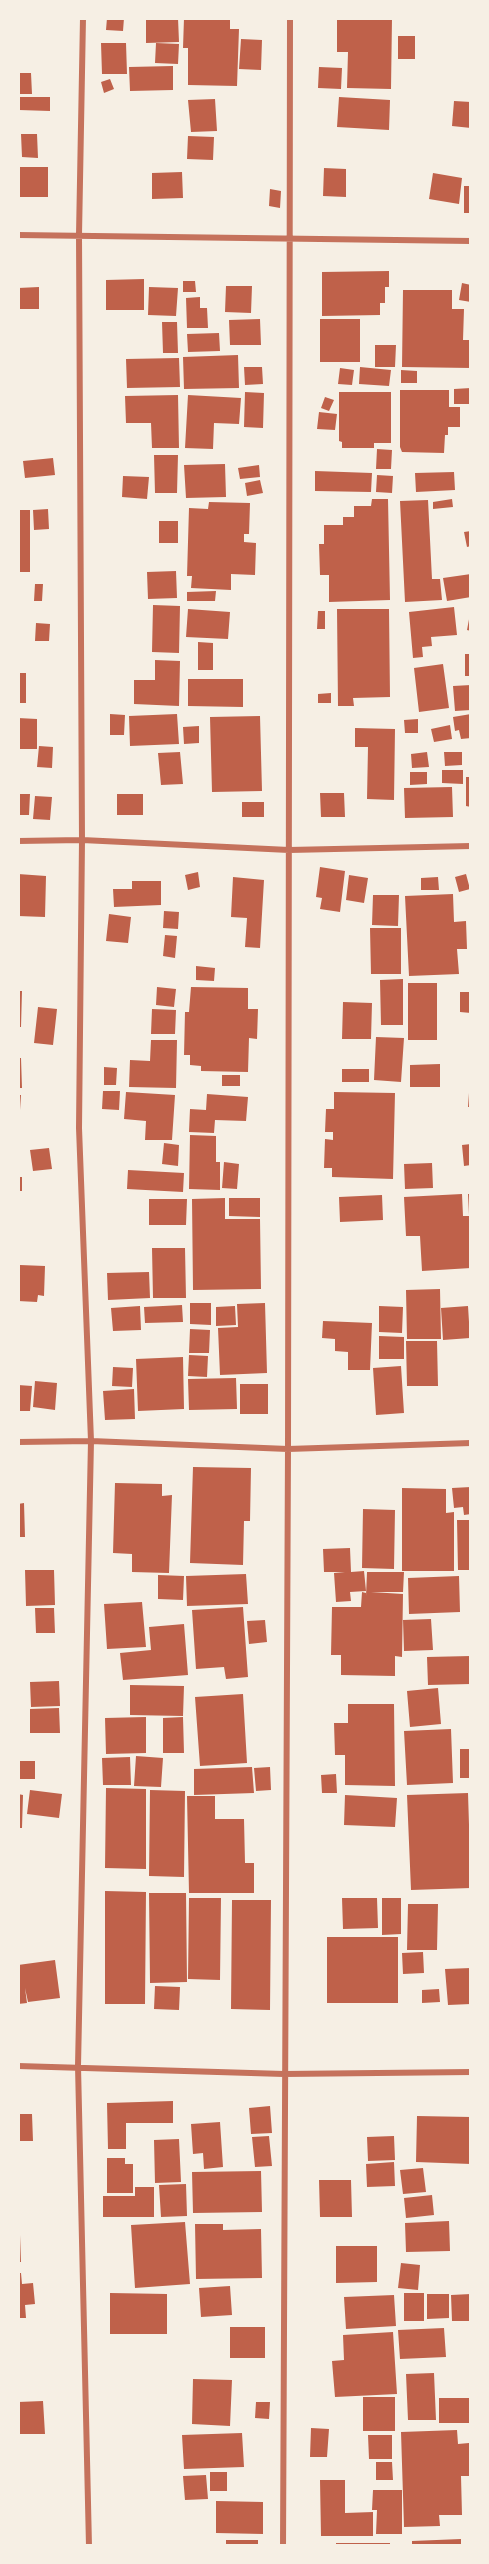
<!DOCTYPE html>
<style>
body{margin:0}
#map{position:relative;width:489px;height:2564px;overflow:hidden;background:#f6efe4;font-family:"Sofia Sans Condensed",sans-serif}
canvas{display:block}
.frame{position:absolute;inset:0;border:20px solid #f6efe4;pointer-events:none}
</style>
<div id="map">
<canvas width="489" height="2564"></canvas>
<div class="frame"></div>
</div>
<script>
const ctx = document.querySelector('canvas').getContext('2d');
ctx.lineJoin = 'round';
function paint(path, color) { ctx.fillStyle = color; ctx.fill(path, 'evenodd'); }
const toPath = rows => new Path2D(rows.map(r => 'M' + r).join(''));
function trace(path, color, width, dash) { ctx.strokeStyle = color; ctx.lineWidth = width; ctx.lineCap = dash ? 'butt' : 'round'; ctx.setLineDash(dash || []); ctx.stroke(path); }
const building = toPath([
 [107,18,124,18,123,31,106,30],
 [146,18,178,18,179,42,146,43],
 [184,18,230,18,230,29,239,29,237,86,188,85,188,48,183,48],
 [337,18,392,18,391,89,347,88,348,52,337,52],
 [398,36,415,36,415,59,398,59],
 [241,39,262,40,261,70,239,69],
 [101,43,126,43,127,74,102,74],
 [156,43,179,44,178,64,155,63],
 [173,66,173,90,130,91,129,67],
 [319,67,342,68,341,89,318,88],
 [18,73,31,73,32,94,18,94],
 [110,79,114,89,104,93,101,82],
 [19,97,50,97,50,111,19,110],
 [339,97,390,100,389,130,337,127],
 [215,99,217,131,191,132,188,100],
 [454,101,471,102,471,128,452,126],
 [21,134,37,134,38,158,22,157],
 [188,136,214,137,213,160,187,159],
 [18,167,48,167,48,197,18,197],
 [324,168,346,169,346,197,323,196],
 [182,172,183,198,152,199,152,173],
 [433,173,462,178,459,204,429,199],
 [464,186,471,186,471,213,464,213],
 [270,189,281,191,280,208,269,206],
 [389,271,389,287,385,287,385,303,380,303,380,315,322,316,322,272],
 [144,279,144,310,106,310,106,280],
 [183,281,195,281,196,292,183,292],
 [462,283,471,285,471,302,459,300],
 [226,286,252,286,251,313,225,312],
 [39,287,39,309,18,309,18,288],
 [149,287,178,288,176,316,148,315],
 [403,290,452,290,452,309,464,309,463,340,471,340,471,368,402,367],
 [200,297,200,308,207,308,208,328,187,328,186,298],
 [260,319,261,345,230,345,229,320],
 [320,319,360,319,360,362,320,362],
 [162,322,177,322,178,353,163,353],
 [219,333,220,351,188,352,187,334],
 [375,345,396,345,395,367,375,367],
 [238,355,239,388,184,389,183,357],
 [179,358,180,387,127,388,126,359],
 [244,367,262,367,263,384,245,385],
 [360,367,391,370,389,386,359,384],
 [340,368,354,370,352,385,338,384],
 [401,370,417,371,417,383,401,383],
 [471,388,471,404,454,404,454,389],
 [400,390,449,390,449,407,460,407,460,427,448,427,448,435,445,435,444,453,402,452,400,447],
 [245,392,264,393,263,428,244,427],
 [339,392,391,392,391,443,374,443,374,448,342,448,342,442,339,441],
 [178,395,179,448,152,448,151,423,126,423,125,396],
 [188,395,241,398,239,424,214,423,213,449,185,448],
 [325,397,334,400,329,411,321,408],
 [319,412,337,414,335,430,317,429],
 [377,449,392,450,391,469,376,469],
 [154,455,178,455,177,493,155,493],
 [53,458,55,475,25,478,23,461],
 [225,464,226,497,186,498,184,465],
 [259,465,260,477,240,479,238,468],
 [315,471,372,473,371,492,315,491],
 [454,472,455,490,416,492,415,473],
 [377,475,393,476,392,493,376,492],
 [123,476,149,477,147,499,122,497],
 [260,480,263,493,247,496,245,483],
 [372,499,388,499,390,600,329,602,329,575,320,575,319,544,324,544,324,525,343,525,343,517,354,517,354,506,371,506],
 [452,499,453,507,433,509,433,502],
 [428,500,432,579,440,579,442,600,405,602,400,501],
 [209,502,250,503,249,534,244,534,244,542,256,543,255,575,231,574,231,590,191,588,192,576,187,576,189,508,208,509],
 [48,509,49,529,34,530,33,510],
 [18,510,30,510,30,572,18,572],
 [159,521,178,521,178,543,159,543],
 [471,531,471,546,467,547,464,532],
 [176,571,177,598,148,599,147,572],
 [471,574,471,597,447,601,443,578],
 [35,584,43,584,42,601,34,601],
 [216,591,215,601,187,601,187,592],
 [153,605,180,606,179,653,152,652],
 [454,607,457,635,431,637,432,646,422,647,423,657,413,658,409,612],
 [188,609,230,612,228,639,186,637],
 [337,609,389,609,390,697,353,698,354,706,338,706],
 [318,611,325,611,325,629,317,629],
 [470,614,471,614,471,631,467,630],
 [36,623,50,624,49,641,35,641],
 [198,642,213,643,213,670,198,670],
 [465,654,471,654,471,676,465,676],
 [155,660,180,661,179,706,134,704,134,680,155,680],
 [443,664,449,708,419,712,414,668],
 [18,673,26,673,26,703,18,703],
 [188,679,243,679,243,707,188,706],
 [471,685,471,710,455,711,453,686],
 [331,693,331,703,318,703,318,694],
 [110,714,125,715,124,735,110,735],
 [177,714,179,744,130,746,129,716],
 [471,714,471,738,461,739,459,730,455,731,453,717],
 [260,716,262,791,212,792,210,717],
 [18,718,37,719,37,749,18,749],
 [418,719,418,733,405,733,404,720],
 [450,725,452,739,434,742,431,729],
 [199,726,199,743,184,744,183,727],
 [355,728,395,729,394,800,367,799,368,747,355,747],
 [39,746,53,747,52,768,37,767],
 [180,752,183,784,161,785,158,753],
 [427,752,429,767,412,768,411,754],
 [444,752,462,752,462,765,445,766],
 [442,770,463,770,463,784,442,783],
 [410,772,427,772,427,784,410,785],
 [466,777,471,777,471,807,466,806],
 [452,787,453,817,405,818,404,788],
 [320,793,344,793,345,817,321,817],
 [18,794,30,794,29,815,18,815],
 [117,794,143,794,143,815,117,815],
 [35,796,52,797,50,820,33,819],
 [242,802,264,802,264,817,242,817],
 [320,867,345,871,340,912,320,909,322,898,316,897],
 [198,872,200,887,188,890,185,875],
 [18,874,46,876,45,917,18,916],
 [466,874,470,889,459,892,455,877],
 [349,875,368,878,364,903,346,900],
 [233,877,264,880,260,948,245,947,247,918,231,917],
 [438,877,439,890,421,890,421,878],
 [132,881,161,881,161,905,114,907,113,889,132,889],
 [453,894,454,922,466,921,467,949,457,949,459,974,409,976,405,896],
 [373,895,399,895,398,926,372,925],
 [164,911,179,912,178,929,163,928],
 [109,914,131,917,128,943,106,941],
 [370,928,401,928,401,974,371,974],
 [165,935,177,936,175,958,163,956],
 [196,966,215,968,214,981,196,980],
 [403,979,403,1025,381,1025,380,980],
 [408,983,437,983,437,1040,408,1040],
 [157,987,176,989,174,1007,156,1005],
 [191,987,248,988,248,1009,258,1009,257,1039,249,1038,248,1072,201,1071,201,1066,190,1065,190,1055,184,1055,185,1012,189,1012],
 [18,991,22,991,21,1027,18,1027],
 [460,992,471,992,471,1013,460,1012],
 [343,1002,372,1003,371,1039,342,1039],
 [38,1007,57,1009,53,1045,34,1043],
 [152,1009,176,1010,175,1034,151,1034],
 [376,1037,404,1038,401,1082,374,1080],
 [151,1040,177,1040,176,1088,129,1087,130,1060,150,1061],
 [18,1058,21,1058,22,1088,18,1088],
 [440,1064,440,1087,410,1087,410,1065],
 [104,1067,117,1068,116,1085,104,1085],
 [342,1069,369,1069,369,1082,342,1082],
 [222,1075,240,1075,240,1086,222,1086],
 [103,1091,120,1091,119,1110,102,1109],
 [126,1092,175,1095,172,1140,145,1140,146,1121,124,1119],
 [334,1092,395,1093,393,1179,332,1177,332,1168,324,1168,325,1139,333,1140,333,1132,325,1132,326,1109,334,1109],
 [469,1093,471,1093,471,1107,468,1107],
 [207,1094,248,1097,246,1121,215,1120,214,1133,189,1132,190,1109,206,1110],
 [18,1095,21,1095,20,1110,18,1110],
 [190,1135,216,1136,216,1162,220,1162,220,1190,189,1189],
 [164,1143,179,1145,178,1166,162,1164],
 [471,1144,471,1165,464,1166,462,1145],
 [49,1148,52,1169,33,1171,30,1150],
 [224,1162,239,1164,237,1189,222,1188],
 [432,1163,433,1188,405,1189,404,1164],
 [128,1170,184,1173,183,1192,127,1189],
 [18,1177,22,1177,22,1191,18,1191],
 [462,1194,463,1216,471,1216,471,1268,422,1271,420,1236,406,1236,404,1197],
 [468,1194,471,1194,471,1215,469,1215],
 [382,1195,383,1220,340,1222,339,1197],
 [225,1198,225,1219,260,1219,261,1289,193,1290,192,1199],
 [229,1198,260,1198,260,1217,229,1216],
 [149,1199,187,1199,186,1225,149,1225],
 [152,1248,185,1248,186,1298,153,1298],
 [20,1265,45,1266,44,1296,38,1295,37,1302,18,1301],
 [149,1272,150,1298,108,1300,107,1273],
 [440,1289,441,1339,407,1339,406,1290],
 [190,1303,211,1303,211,1325,190,1324],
 [265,1303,267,1373,220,1375,218,1328,238,1327,237,1304],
 [182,1305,183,1322,145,1323,144,1307],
 [140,1306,141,1330,113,1331,111,1308],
 [235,1306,236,1325,216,1326,216,1307],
 [379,1306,403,1307,402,1333,379,1332],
 [468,1306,470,1338,443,1340,441,1308],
 [323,1321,372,1323,370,1370,348,1370,348,1352,335,1351,335,1339,322,1338],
 [190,1329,210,1330,209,1353,189,1353],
 [379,1336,404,1337,404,1359,379,1359],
 [406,1341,437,1341,438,1386,407,1386],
 [189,1355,208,1356,207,1377,188,1376],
 [183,1357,184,1409,138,1411,136,1359],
 [401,1366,404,1413,376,1415,373,1368],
 [113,1367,133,1368,132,1387,112,1386],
 [236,1378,237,1409,189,1410,188,1379],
 [35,1381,57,1383,55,1410,33,1407],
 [240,1384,268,1384,268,1414,240,1414],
 [18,1385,32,1386,30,1411,18,1411],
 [134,1389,135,1419,105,1420,103,1391],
 [193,1467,251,1468,250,1521,244,1521,243,1565,190,1563],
 [115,1483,162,1484,162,1496,172,1495,169,1573,132,1572,132,1554,113,1553],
 [471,1487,471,1514,464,1515,463,1507,454,1508,452,1488],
 [402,1488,446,1489,446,1513,454,1512,454,1571,402,1571],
 [24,1503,25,1537,18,1537,18,1504],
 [363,1509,395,1510,394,1569,362,1568],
 [457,1520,471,1520,471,1570,458,1570],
 [350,1548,351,1572,364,1571,366,1591,350,1592,351,1601,336,1602,334,1573,345,1572,324,1572,323,1549],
 [25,1570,54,1570,55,1605,26,1606],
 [367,1572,404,1572,403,1592,371,1592,403,1594,402,1657,395,1656,395,1676,341,1675,341,1655,331,1655,332,1607,361,1607,362,1592,366,1593,366,1596],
 [246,1574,248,1604,187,1606,186,1576],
 [158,1575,184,1576,183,1600,158,1599],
 [459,1576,460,1612,409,1614,408,1578],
 [142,1602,146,1647,107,1649,104,1604],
 [243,1607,248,1677,226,1679,224,1667,196,1669,192,1610],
 [35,1608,54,1608,55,1633,36,1633],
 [431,1619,433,1650,404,1651,403,1620],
 [265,1620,267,1642,249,1644,247,1621],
 [184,1624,188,1675,123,1680,120,1653,151,1650,149,1627],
 [471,1656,471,1684,428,1685,427,1657],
 [59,1681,60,1706,31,1707,30,1682],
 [130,1685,184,1686,183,1716,130,1715],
 [438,1688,441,1724,410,1727,407,1691],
 [243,1694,247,1763,200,1766,195,1697],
 [348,1704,394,1704,395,1786,345,1785,345,1755,335,1755,334,1723,348,1723],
 [59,1708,60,1733,30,1733,30,1709],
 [146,1717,146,1753,106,1754,105,1718],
 [183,1717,184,1753,163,1753,163,1718],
 [451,1729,453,1783,407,1785,404,1731],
 [460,1749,471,1749,471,1778,460,1778],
 [136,1756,163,1758,161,1787,134,1786],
 [130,1757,131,1785,103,1785,102,1758],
 [20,1761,35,1761,35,1779,20,1779],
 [252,1767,254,1793,194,1795,194,1769],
 [270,1767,271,1790,256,1791,254,1768],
 [336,1774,337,1793,322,1793,321,1775],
 [106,1788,146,1789,146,1869,105,1868],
 [30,1790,62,1794,59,1818,27,1814],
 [150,1790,185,1791,184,1877,149,1876],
 [468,1793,471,1888,411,1890,407,1795],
 [18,1794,23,1795,22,1828,18,1828],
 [345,1795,397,1798,395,1827,344,1825],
 [187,1796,215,1796,215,1819,244,1819,245,1863,254,1863,254,1893,189,1893],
 [105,1891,146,1892,145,2004,105,2004],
 [149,1893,186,1893,187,1982,150,1983],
 [189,1898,221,1898,220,1980,188,1979],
 [342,1898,377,1898,378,1928,343,1929],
 [382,1898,401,1898,401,1934,382,1935],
 [232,1900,271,1900,270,2010,231,2009],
 [408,1904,438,1904,437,1950,407,1950],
 [327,1937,398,1937,398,2003,327,2003],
 [423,1952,424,1973,403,1974,402,1953],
 [55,1960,60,1998,28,2002,25,1988,27,2003,18,2004,18,1965],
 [471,1968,471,2004,448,2005,445,1969],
 [155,1986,180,1987,179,2010,154,2009],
 [439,1989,440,2002,422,2003,422,1990],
 [173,2101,173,2123,126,2123,126,2149,108,2149,107,2103],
 [270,2106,272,2133,251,2134,249,2108],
 [18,2114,32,2114,33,2141,18,2141],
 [417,2116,471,2117,471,2164,416,2162],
 [220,2122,223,2167,204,2169,203,2153,193,2154,191,2124],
 [269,2136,272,2166,255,2167,252,2137],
 [394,2136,395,2160,368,2161,367,2137],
 [179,2139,181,2182,155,2183,154,2140],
 [107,2158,125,2158,125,2164,133,2164,133,2193,107,2193],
 [394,2162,395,2186,367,2187,366,2164],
 [423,2168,426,2192,403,2194,400,2170],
 [261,2171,262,2212,193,2213,192,2172],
 [319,2180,351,2180,352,2217,320,2217],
 [186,2184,187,2216,161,2217,159,2185],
 [135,2187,154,2187,154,2217,103,2217,103,2196,135,2196],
 [432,2195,434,2215,406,2218,404,2198],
 [449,2221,450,2251,406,2252,405,2223],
 [185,2222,190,2284,135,2288,131,2225],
 [195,2224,223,2224,223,2230,261,2229,262,2278,196,2279],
 [18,2235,20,2235,21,2262,18,2262],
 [336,2246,377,2246,377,2282,336,2283],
 [401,2263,420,2265,418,2290,398,2288],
 [18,2273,21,2273,22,2284,33,2283,35,2304,25,2305,26,2318,18,2318],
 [230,2286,232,2315,201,2317,199,2288],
 [110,2293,167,2294,167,2334,110,2334],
 [404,2293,424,2293,424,2321,404,2321],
 [427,2294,449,2294,449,2318,427,2319],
 [471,2294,471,2321,452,2321,451,2295],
 [394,2295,396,2326,346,2329,344,2297],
 [230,2327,265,2327,265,2358,230,2358],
 [444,2328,446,2357,400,2359,398,2330],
 [393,2332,397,2394,335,2397,332,2361,344,2360,343,2335],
 [434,2373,436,2420,408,2420,406,2374],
 [193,2379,232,2380,230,2426,192,2424],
 [363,2397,395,2397,395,2431,363,2431],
 [439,2398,471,2398,471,2423,439,2423],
 [43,2401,45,2434,18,2434,18,2402],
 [256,2402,270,2402,269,2419,255,2418],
 [311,2428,329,2429,327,2457,310,2457],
 [457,2430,458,2444,469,2443,470,2476,461,2476,462,2515,439,2515,440,2526,404,2527,401,2432],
 [242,2433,244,2467,184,2469,182,2435],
 [368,2435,392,2435,392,2459,369,2459],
 [376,2462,392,2462,393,2480,376,2480],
 [210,2472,227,2472,227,2491,210,2491],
 [206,2475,208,2499,185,2500,183,2476],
 [320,2480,345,2480,345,2513,373,2512,373,2536,321,2536],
 [373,2490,402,2490,402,2534,376,2534,377,2510,372,2510],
 [216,2501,263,2502,263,2534,216,2533],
 [461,2539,461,2546,412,2546,412,2541],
 [226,2540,258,2540,258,2546,226,2546],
 [336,2543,390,2543,390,2546,336,2546]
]);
const minor = toPath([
 [83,18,79,235,82,840,79,1128,91,1441,78,2066,89,2546],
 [18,235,471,241],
 [18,841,82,840,289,850,471,846],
 [18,1442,91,1441,288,1449,471,1443],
 [18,2066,284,2074,471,2072],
 [283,2546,288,1449,290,18]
]);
paint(building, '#bf614a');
trace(minor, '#c5725c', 6);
</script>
